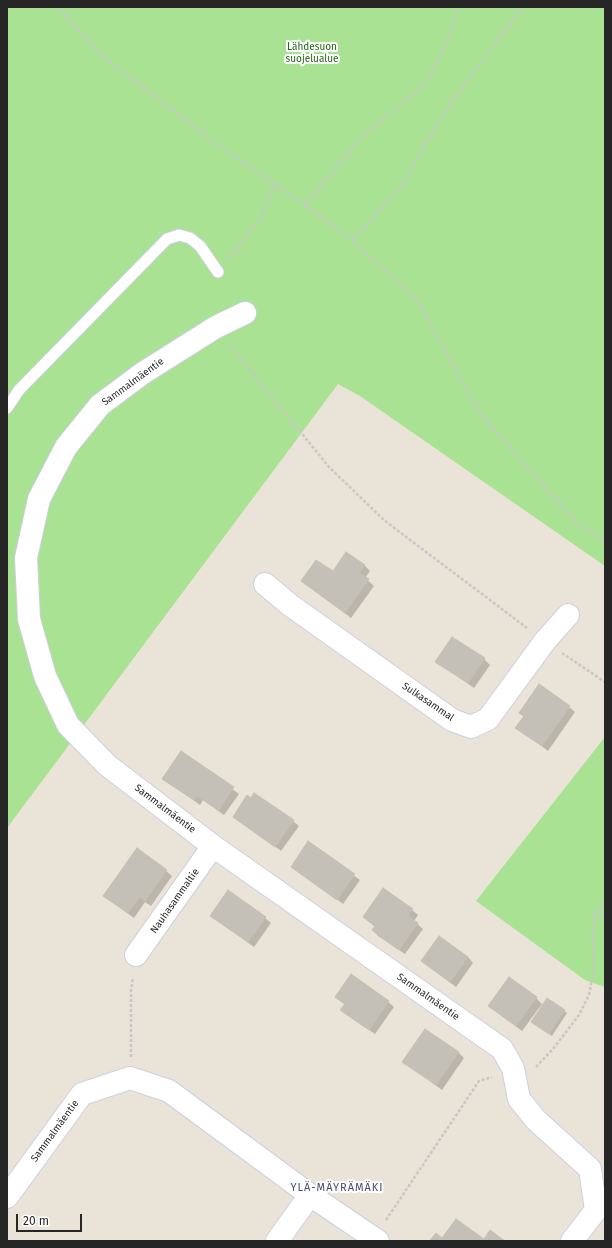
<!DOCTYPE html>
<meta charset="utf-8">
<style>
body{margin:0}
#map{position:relative;width:612px;height:1248px;overflow:hidden;background:#eae3d7;font-family:"Fira Sans",sans-serif}
canvas{display:block}
.frame{position:absolute;inset:0;border:8px solid #262626;pointer-events:none}
.scale{position:absolute;left:16px;top:1214px;width:66px;height:18px;box-sizing:border-box;border:2px solid #262626;border-top:0;padding-left:5px;font-size:12px;line-height:14px;white-space:nowrap;color:#262626;-webkit-text-stroke:3px #fff;paint-order:stroke}
</style>
<div id="map">
<canvas width="612" height="1248"></canvas>
<div class="frame"></div>
<div class="scale">20 m</div>
</div>
<script>
const ctx = document.querySelector('canvas').getContext('2d');
ctx.lineJoin = 'round';
function paint(path, color) { ctx.fillStyle = color; ctx.fill(path, 'evenodd'); }
const toPath = rows => new Path2D(rows.map(r => 'M' + r).join(''));
function trace(path, color, width, dash) { ctx.strokeStyle = color; ctx.lineWidth = width; ctx.lineCap = dash ? 'butt' : 'round'; ctx.setLineDash(dash || []); ctx.stroke(path); }
function drawText(font, color, halo, rows, align = 'center') {
  ctx.font = font + ' "Fira Sans",sans-serif'; ctx.lineWidth = 4; ctx.setLineDash([]); ctx.textBaseline = 'middle'; ctx.strokeStyle = halo; ctx.fillStyle = color; for (const [text, x, y, turn = 0] of rows) {
    ctx.save(); ctx.translate(x, y); ctx.rotate((+turn || 0) * Math.PI / 180); ctx.textAlign = isNaN(turn) ? turn : align; if (halo) ctx.strokeText(text, 0, 0); ctx.fillText(text, 0, 0); ctx.restore();
  }
}
const green = toPath([
 [7,7,605,7,605,566,360,396,338,384,7,828],
 [605,737,605,987,585,980,476,901]
]);
const shadow = toPath([
 [364,565,370,571,365,578,374,586,351,618,302,581],
 [484,659,490,665,474,688,437,662],
 [569,707,575,712,548,751,517,727,524,717,520,713],
 [181,752,239,794,224,815,203,800,200,805,163,778],
 [234,816,293,821,299,826,281,851],
 [309,843,360,880,343,904,292,866],
 [166,871,172,876,151,906,145,902,134,918,104,896],
 [412,910,418,915,414,921,423,929,405,954,378,936,373,930,375,927,364,917],
 [211,916,265,918,271,923,254,947],
 [468,957,473,963,456,987,422,961],
 [336,997,388,1002,394,1007,375,1034,347,1015,342,1009,345,1005],
 [536,998,542,1004,522,1031,489,1006],
 [564,1011,567,1013,552,1036,532,1022],
 [458,1052,464,1058,442,1090,404,1062],
 [491,1232,504,1241,431,1240,436,1234,442,1239,484,1240]
]);
const building = toPath([
 [346,552,365,565,359,573,369,579,345,613,301,581,316,560,333,571,346,552],
 [452,637,485,658,468,683,435,662,452,637],
 [539,684,570,706,542,746,515,728,524,716,519,713,539,684],
 [181,751,234,787,219,810,197,796,194,800,162,779,181,751],
 [254,793,294,820,275,847,233,817,247,795,251,798,254,793],
 [308,841,355,874,337,900,291,867,308,841],
 [137,848,167,870,145,901,140,897,128,913,103,896,137,848],
 [383,888,413,909,408,916,418,923,399,950,372,930,375,926,363,917,383,888],
 [228,890,266,917,248,942,210,916,228,890],
 [439,936,468,957,450,982,421,961,439,936],
 [351,974,389,1001,369,1030,340,1010,345,1004,335,997,351,974],
 [509,977,537,997,516,1026,488,1006,509,977],
 [547,998,565,1010,549,1034,531,1022,547,998],
 [425,1029,459,1052,436,1085,402,1062,425,1029],
 [456,1219,484,1239,490,1230,505,1241,430,1240,436,1233,442,1238,456,1219]
]);
const path = toPath([
 [58,7,100,54,213,141,305,205,352,240,417,300,479,412,577,523,605,541],
 [305,205,362,136,427,83,454,24,460,7],
 [352,240,403,185,425,144,456,96,522,7],
 [228,259,260,219,275,184],
 [230,345,329,467,385,521,527,628],
 [562,653,605,682],
 [596,912,605,919],
 [131,1057,131,990,133,977],
 [536,1067,553,1049,579,1015,589,995,594,969,593,921,596,912,605,902],
 [386,1220,479,1081,492,1077]
]);
const service = toPath([
 [7,408,19,390,167,239,179,235,190,238,200,246,218,272]
]);
const minor = toPath([
 [245,313,216,327,143,373,100,405,66,447,39,499,26,558,29,619,45,676,68,725,107,765,213,846,502,1049,513,1068,519,1099,536,1120,590,1169,596,1210,572,1241],
 [265,584,290,605,452,720,471,727,488,719,545,641,568,615],
 [136,955,213,846],
 [7,1197,82,1094,130,1078,169,1091,310,1195,378,1241],
 [277,1241,310,1195]
]);
const parkNames = [
 ["Lähdesuon",312,47],
 ["suojelualue",312,59]
];
const streetNames = [
 ["Sammalmäentie",133,382,-36],
 ["Sulkasammal",428,702,34],
 ["Sammalmäentie",165,809,37],
 ["Nauhasammaltie",175,901,-55],
 ["Sammalmäentie",428,997,35],
 ["Sammalmäentie",55,1131,-54]
];
const neighbourhoodNames = [
 ["YLÄ-MÄYRÄMÄKI",337,1188]
];
paint(green, '#a8e292');
paint(shadow, '#0003');
paint(building, '#c5c0b7');
trace(building, '#c5bfb1', 1);
trace(service, '#cdcfe0', 13);
trace(minor, '#cdcfe0', 24);
trace(path, '#c7c7c7', 2.5, [3, 2]);
trace(service, '#fff', 11);
trace(minor, '#fff', 22);
drawText('10px', '#236218', '#fff', parkNames);
drawText('10px', '#262626', '#fff', streetNames);
ctx.letterSpacing = '1px';
drawText('11px', '#474d77', '#fff', neighbourhoodNames);
ctx.letterSpacing = '0px';
</script>
